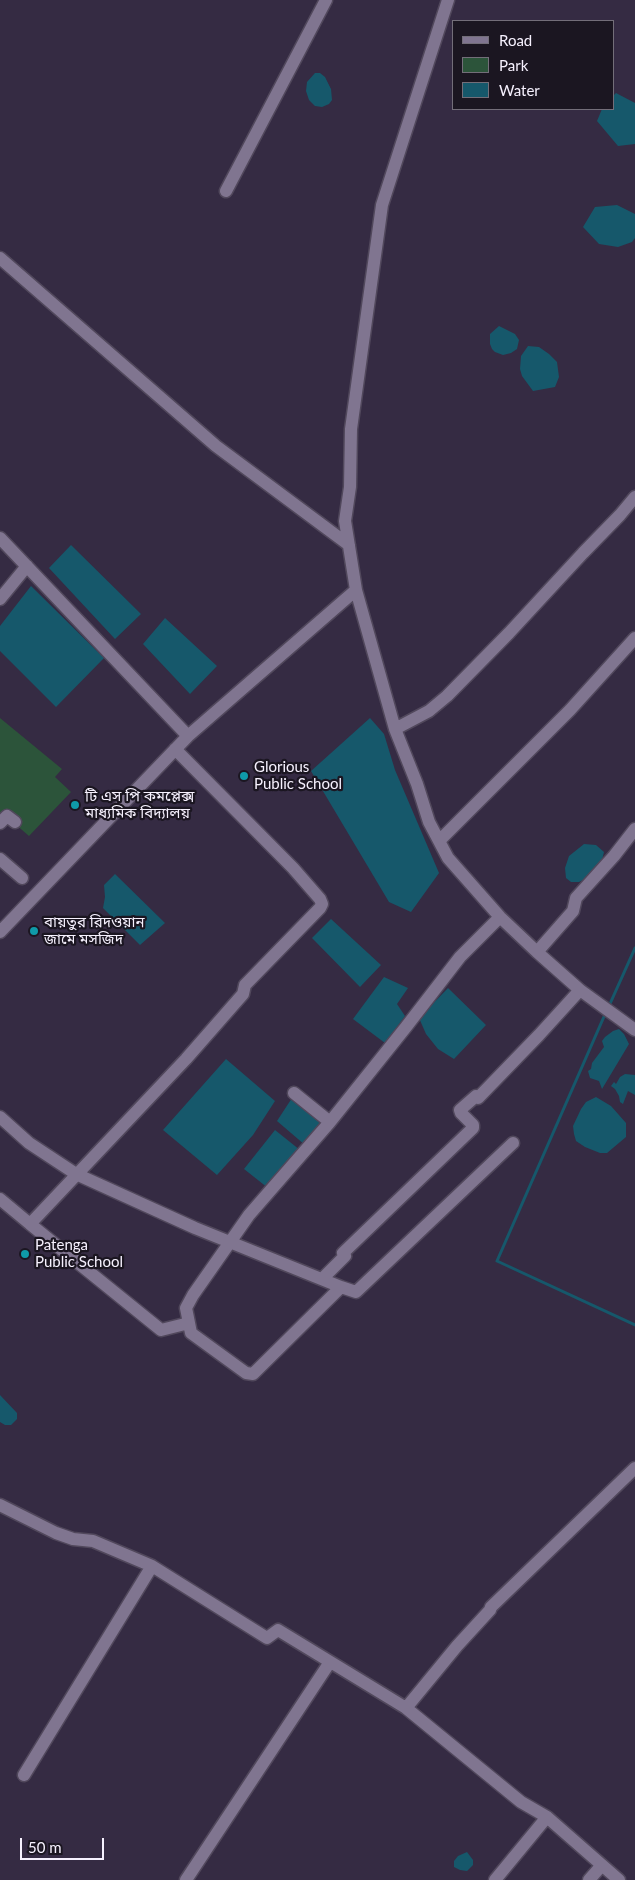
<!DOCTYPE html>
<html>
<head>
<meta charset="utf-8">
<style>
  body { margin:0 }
  #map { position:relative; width:635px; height:1880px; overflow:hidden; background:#352b43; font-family:Lato,sans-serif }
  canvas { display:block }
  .legend { position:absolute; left:452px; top:20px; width:162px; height:90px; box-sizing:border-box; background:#1b1621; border:1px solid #736e79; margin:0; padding:6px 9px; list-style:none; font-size:15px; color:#f6f1fe }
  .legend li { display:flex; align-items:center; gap:10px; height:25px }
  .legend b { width:25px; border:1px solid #736e79 }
  .scale { position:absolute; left:20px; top:1838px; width:84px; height:22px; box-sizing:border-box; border:2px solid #f6f1fe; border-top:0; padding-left:6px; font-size:15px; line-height:18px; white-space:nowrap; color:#f6f1fe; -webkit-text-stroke:4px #1b1621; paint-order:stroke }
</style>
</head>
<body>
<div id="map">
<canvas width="635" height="1880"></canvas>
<ul class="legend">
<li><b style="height:6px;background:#807590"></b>Road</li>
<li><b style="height:14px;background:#2c543a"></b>Park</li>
<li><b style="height:14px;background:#16586b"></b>Water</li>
</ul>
<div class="scale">50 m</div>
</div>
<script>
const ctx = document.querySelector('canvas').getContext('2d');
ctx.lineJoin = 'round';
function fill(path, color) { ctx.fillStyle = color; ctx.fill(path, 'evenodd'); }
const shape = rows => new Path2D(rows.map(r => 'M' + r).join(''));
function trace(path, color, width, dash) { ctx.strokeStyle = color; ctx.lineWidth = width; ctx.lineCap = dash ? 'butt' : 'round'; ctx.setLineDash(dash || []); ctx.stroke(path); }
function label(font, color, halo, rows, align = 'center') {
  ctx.font = font + ' Lato,"Noto Sans Bengali",sans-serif'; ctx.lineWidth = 4.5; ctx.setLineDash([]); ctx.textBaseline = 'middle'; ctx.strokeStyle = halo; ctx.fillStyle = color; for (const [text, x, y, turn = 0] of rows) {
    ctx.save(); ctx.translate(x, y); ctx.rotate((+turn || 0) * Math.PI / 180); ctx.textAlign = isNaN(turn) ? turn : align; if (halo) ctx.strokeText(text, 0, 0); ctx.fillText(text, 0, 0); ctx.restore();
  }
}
fill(shape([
  [0,718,62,769,55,777,71,792,29,836,7,817,0,824]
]), '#2c543a');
fill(shape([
  [315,73,320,73,325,77,331,89,332,100,329,104,322,107,315,106,309,100,306,91,307,82],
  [616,93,635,103,635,144,618,146,597,121,602,109,614,109,614,95],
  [617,205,635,214,635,238,632,242,618,247,599,244,583,227,595,207],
  [499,326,515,334,519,340,517,349,511,353,503,355,495,352,492,349,490,344,490,334],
  [528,346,539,347,549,354,557,362,559,377,555,387,533,391,522,376,520,369,521,356],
  [71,545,141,614,115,639,49,568],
  [31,586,104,658,56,707,0,651,0,626],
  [165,618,217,666,190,694,143,644],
  [370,718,384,734,395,770,439,873,411,912,389,902,311,771],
  [584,844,596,845,604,852,601,864,587,878,579,882,571,882,566,878,565,868,569,856],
  [115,874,165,923,140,945,103,908,105,897,104,885],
  [331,919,381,965,360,987,312,938],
  [384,977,408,988,397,1004,405,1016,385,1043,353,1019],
  [448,988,486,1025,454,1059,438,1049,426,1034,419,1018],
  [619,1029,624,1034,629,1044,602,1089,599,1081,590,1078,588,1071,591,1069,592,1063,604,1047,602,1041,605,1037,613,1031],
  [226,1059,275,1101,253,1135,217,1175,163,1130],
  [625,1074,635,1075,635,1095,628,1091,623,1104,620,1102,619,1096,615,1089,611,1086,614,1082,616,1084,620,1077],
  [596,1097,611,1106,626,1123,626,1137,607,1153,600,1153,585,1147,576,1141,574,1134,573,1126,581,1109,586,1102],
  [292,1098,325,1123,305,1145,277,1121],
  [275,1130,300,1150,268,1188,244,1169],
  [0,1395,17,1413,17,1419,11,1425,5,1425,0,1422],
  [467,1852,473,1860,473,1865,467,1871,460,1870,454,1867,454,1861,458,1856]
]), '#16586b');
trace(shape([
  [609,1006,635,948],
  [606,1012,497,1261,635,1325]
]), '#16586b', 3);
const minor = shape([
  [226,191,326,0],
  [0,258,216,446,349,545],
  [0,538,188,736],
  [356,590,395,729,417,784,429,822,448,858,500,917,537,952,580,990,635,1030],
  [0,599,27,566],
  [395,729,429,711,447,696,509,633,583,553,620,515,635,497],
  [175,749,293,868,320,899,322,904,320,908,245,985,243,994,186,1059,30,1224,161,1330,189,1323],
  [0,823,7,816,15,822],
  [439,841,570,710,635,638],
  [0,859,22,878],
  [500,917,460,957,406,1027,330,1122,249,1215,193,1295,186,1308,191,1333,246,1373,253,1374,341,1287,356,1292,513,1143],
  [0,932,188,736,356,590,345,521,350,487,351,429,382,205,448,0],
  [537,952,573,911,576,898,614,856,635,829],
  [294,1093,330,1122],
  [0,1117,29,1143,76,1174,195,1228,341,1287],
  [0,1199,30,1224],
  [322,1279,345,1256,343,1253,473,1128,473,1125,461,1113,460,1110,476,1096,478,1098,539,1035,580,990],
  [0,1505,56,1533,73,1539,93,1541,152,1566,267,1638,278,1630,406,1708,521,1802,547,1817,619,1880],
  [406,1708,457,1646,490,1610,491,1607,635,1468],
  [24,1775,152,1566],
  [186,1880,330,1662],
  [495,1880,547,1817],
  [589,1880,602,1865]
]);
trace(minor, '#51485c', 15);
trace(minor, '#807590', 12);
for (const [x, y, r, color] of [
  [244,776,5,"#0f9aa8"],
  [75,805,5,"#0f9aa8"],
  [34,931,5,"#0f9aa8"],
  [25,1254,5,"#0f9aa8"]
]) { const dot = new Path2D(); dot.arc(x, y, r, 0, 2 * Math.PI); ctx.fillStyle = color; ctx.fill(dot); trace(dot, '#1b1621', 2); }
label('15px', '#f6f1fe', '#1b1621', [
  ["Glorious",254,767],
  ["Public School",254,784],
  ["টি এস পি কমপ্লেক্স",85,796],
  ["মাধ্যমিক বিদ্যালয়",85,813],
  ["বায়তুর রিদওয়ান",44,922],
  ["জামে মসজিদ",44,939],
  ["Patenga",35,1245],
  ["Public School",35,1262]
], 'left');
</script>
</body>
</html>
